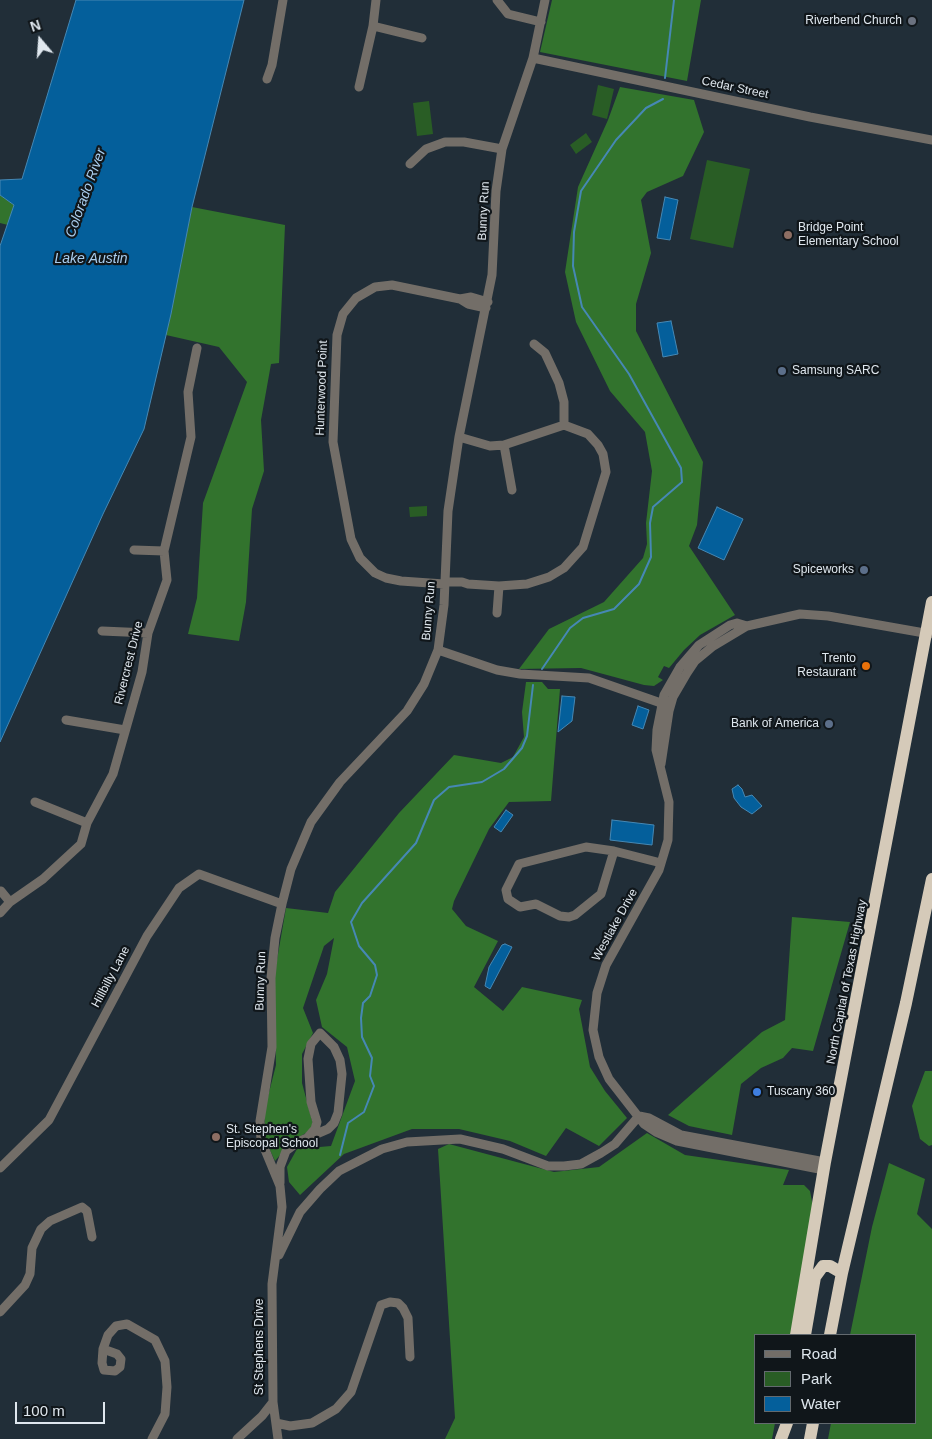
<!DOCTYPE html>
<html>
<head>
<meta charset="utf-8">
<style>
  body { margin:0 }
  #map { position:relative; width:932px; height:1439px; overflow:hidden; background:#212e38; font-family:Arial,sans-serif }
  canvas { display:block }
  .legend { position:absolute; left:754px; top:1334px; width:162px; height:90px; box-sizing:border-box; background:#10161a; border:1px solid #636a6f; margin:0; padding:6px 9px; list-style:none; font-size:15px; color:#dfe7ee }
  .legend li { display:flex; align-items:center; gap:10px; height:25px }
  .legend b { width:25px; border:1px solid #636a6f }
  .north { position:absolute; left:15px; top:15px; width:50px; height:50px; -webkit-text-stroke:4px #10161a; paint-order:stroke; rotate:342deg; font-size:14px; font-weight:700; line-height:20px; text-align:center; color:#dfe7ee }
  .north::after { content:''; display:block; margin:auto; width:18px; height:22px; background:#dfe7ee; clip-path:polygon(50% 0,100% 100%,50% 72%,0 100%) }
  .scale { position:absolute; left:15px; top:1402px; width:90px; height:22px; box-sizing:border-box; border:2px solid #dfe7ee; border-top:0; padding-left:6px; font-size:15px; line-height:18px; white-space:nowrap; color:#dfe7ee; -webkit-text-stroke:4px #10161a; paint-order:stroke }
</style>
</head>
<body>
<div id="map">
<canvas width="932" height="1439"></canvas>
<ul class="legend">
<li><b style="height:6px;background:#736e68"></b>Road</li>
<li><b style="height:14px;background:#295d25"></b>Park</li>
<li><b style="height:14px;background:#045f9b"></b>Water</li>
</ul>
<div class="north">N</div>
<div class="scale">100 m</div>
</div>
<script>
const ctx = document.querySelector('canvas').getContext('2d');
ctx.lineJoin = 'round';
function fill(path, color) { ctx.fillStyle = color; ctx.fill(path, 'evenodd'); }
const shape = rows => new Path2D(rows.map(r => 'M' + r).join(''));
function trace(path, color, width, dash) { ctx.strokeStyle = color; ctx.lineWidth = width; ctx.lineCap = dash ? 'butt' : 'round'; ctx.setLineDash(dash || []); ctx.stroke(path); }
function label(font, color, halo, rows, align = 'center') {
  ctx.font = font + ' Arial,sans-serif'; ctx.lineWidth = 4.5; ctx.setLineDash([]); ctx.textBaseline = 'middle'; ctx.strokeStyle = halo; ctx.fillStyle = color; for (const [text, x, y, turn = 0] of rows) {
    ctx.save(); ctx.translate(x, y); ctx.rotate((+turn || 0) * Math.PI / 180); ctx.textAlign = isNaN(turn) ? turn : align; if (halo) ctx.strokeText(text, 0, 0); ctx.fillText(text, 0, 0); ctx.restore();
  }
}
fill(shape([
  [598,85,614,89,607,119,592,115],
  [429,101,433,134,417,136,413,103],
  [586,133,592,142,576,154,570,145],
  [707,160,750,169,733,248,690,239],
  [427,506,427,516,410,517,409,507]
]), '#295d25');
fill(shape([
  [552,0,701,0,687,81,540,52],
  [620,87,694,100,704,132,683,176,647,192,641,200,651,253,636,304,636,331,703,462,697,525,689,546,735,615,700,635,684,650,669,668,664,666,658,677,663,680,654,686,644,685,581,668,519,669,549,629,604,602,643,558,647,544,646,523,652,471,645,432,610,391,576,322,565,272,578,187,608,120],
  [0,195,14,205,8,225,0,223],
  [192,207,285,225,279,363,271,364,261,420,264,471,252,509,246,602,239,641,188,634,197,598,203,503,247,382,219,347,166,335],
  [526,682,542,682,548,689,560,689,551,801,509,802,489,829,454,901,452,909,466,926,498,941,474,987,503,1011,522,987,582,1000,579,1009,590,1067,605,1091,627,1118,599,1146,566,1128,546,1156,510,1141,459,1129,412,1129,344,1154,300,1195,289,1182,287,1167,297,1149,331,1146,355,1081,347,1047,322,1027,316,1000,327,974,334,938,324,946,303,1008,313,1033,302,1054,302,1083,313,1124,309,1131,291,1142,275,1161,264,1137,265,1108,276,1065,274,977,286,908,328,913,335,892,399,813,454,755,501,763,513,757,524,737,522,712],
  [792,917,850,922,813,1051,792,1048,783,1058,761,1068,741,1084,732,1135,689,1126,668,1115,762,1032,785,1020],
  [925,1071,932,1071,932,1145,929,1146,920,1139,912,1106],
  [647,1133,685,1155,789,1170,783,1185,804,1185,810,1191,814,1212,791,1335,756,1335,756,1423,775,1423,772,1439,445,1439,455,1418,438,1149,449,1144,554,1172,599,1167],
  [889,1163,925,1179,917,1214,932,1229,932,1439,828,1439,831,1423,916,1423,916,1335,850,1335,872,1227]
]), '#32732d');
const water = shape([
  [76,0,244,0,192,207,171,314,144,429,103,514,0,742,0,246,14,205,0,195,0,180,22,179,76,0],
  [665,197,678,200,670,240,657,238,665,197],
  [671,321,678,354,663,357,657,323,671,321],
  [717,507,743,519,724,560,698,548,717,507],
  [562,696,575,697,572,721,558,732,562,696],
  [638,706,649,710,643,729,632,725,638,706],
  [738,785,742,789,745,797,752,795,762,806,752,814,741,807,734,798,732,789,738,785],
  [506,810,513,815,501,832,494,827,506,810],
  [612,820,654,825,652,845,610,840,612,820],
  [505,944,512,947,490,989,485,986,489,967,502,945,505,944]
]);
fill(water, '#045f9b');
trace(water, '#4688b4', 1);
trace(shape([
  [665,78,674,0],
  [542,669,570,628,583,618,614,609,639,584,651,557,650,523,653,507,682,482,681,468,629,374,582,307,573,266,574,232,581,191,616,140,646,108,663,99],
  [340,1155,348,1123,364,1112,374,1086,370,1076,372,1058,362,1037,361,1018,363,1003,370,996,377,975,375,965,359,946,351,922,362,903,416,843,434,800,449,787,482,782,504,769,522,748,527,736,533,685]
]), '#4688b4', 2);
trace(shape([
  [497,0,508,14,541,22],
  [373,26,422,38],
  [533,58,810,117,932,140],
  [267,79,272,65,283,0],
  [359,87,373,26,376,0],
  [410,164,426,149,445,142,464,142,502,149],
  [460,299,471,297,488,302],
  [534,344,545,353,559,383,564,402,564,425],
  [459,437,490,446,504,445,564,425,588,434,598,445,603,454,606,472,583,547,564,568,549,577,527,584,499,586,468,584,462,582,448,582,444,584,401,581,386,578,375,573,360,558,351,539,333,442,337,335,343,314,356,298,375,287,392,285,460,299,468,304,486,308],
  [504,445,512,490],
  [134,550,164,551],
  [497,613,499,586],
  [747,626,737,623,730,625,699,645,680,667,664,695,657,730,656,750,669,802,668,840,659,870,606,965,597,993,593,1030,599,1057,609,1079,644,1124,656,1132,677,1141,824,1170],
  [102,631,148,633],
  [438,650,497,670,520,674,589,678,658,702,667,701],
  [66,720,125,730],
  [661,764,669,711,673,697,687,673,695,661,712,647,747,626,800,614,828,616,930,634],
  [35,802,87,823],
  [614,851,601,894,575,915,569,917,560,916,536,904,520,907,508,899,506,890,519,864,586,847,614,851,661,863],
  [1,891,10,902],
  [0,913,10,902,43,879,81,844,87,823,113,774,142,672,148,633,167,580,164,551,191,437,188,392,197,348],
  [639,1116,649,1118,681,1135,825,1162],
  [0,1168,49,1120,147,936,179,888,199,874,282,904],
  [280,1183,280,1167,286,1151,298,1142,328,1129,334,1123,338,1113,342,1074,340,1060,334,1047,320,1033,311,1044,308,1059,311,1102,317,1122,315,1129,308,1137],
  [279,1255,300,1212,320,1189,339,1171,382,1149,407,1142,460,1139,503,1149,548,1166,564,1166,581,1164,601,1153,615,1144,639,1116],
  [0,1312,25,1285,30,1274,32,1248,41,1229,50,1221,82,1207,87,1211,92,1237],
  [103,1349,117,1354,121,1359,120,1367,115,1371,104,1370,102,1363,103,1349,108,1335,116,1326,127,1324,155,1340,165,1361,167,1387,165,1414,152,1439],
  [273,1402,278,1439],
  [276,1423,290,1426,312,1423,336,1409,351,1392,381,1305,390,1302,398,1303,403,1308,408,1318,410,1357],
  [237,1439,262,1416,273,1402,272,1284,282,1207,280,1186,261,1140,260,1121,272,1047,271,978,275,938,282,904,291,869,311,822,340,782,407,711,424,684,438,650,444,605,448,511,459,437,492,275,496,191,502,149,533,58,545,0]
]), '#736e68', 9);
trace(shape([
  [796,1335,825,1162,932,602],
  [805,1335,815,1277,823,1266,830,1266,842,1273],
  [830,1335,842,1273,906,1003,932,879],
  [781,1439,787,1423],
  [810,1439,813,1423]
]), '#d5cab9', 12);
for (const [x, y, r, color] of [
  [912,21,5,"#6b7280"],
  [788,235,5,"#8d6e63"],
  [782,371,5,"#5c6f8a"],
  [864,570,5,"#5c6f8a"],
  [866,666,5,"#e8710a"],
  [829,724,5,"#5c6f8a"],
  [757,1092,5,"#3f7fe0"],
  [216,1137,5,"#8d6e63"]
]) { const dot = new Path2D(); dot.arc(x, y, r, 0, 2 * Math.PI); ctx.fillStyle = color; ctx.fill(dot); trace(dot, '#10161a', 2); }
label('12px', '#dfe7ee', '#10161a', [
  ["Riverbend Church",902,21],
  ["Bridge Point",798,228,"left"],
  ["Elementary School",798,242,"left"],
  ["Samsung SARC",792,371,"left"],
  ["Spiceworks",854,570],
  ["Trento",856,659],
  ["Restaurant",856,673],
  ["Bank of America",819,724],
  ["Tuscany 360",767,1092,"left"],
  ["St. Stephen's",226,1130,"left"],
  ["Episcopal School",226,1144,"left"]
], 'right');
label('12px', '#dfe7ee', '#10161a', [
  ["Cedar Street",735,88,12],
  ["Bunny Run",484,211,-87],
  ["Hunterwood Point",322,388,-88],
  ["Bunny Run",429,611,-85],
  ["Rivercrest Drive",129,663,-76],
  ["Westlake Drive",615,925,-61],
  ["Hillbilly Lane",111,977,-62],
  ["Bunny Run",261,981,-88],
  ["North Capital of Texas Highway",847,982,-79],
  ["St Stephens Drive",260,1347,-90]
]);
label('italic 14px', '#a9cdee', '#10161a', [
  ["Colorado River",86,193,-70],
  ["Lake Austin",91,259]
]);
</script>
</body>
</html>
